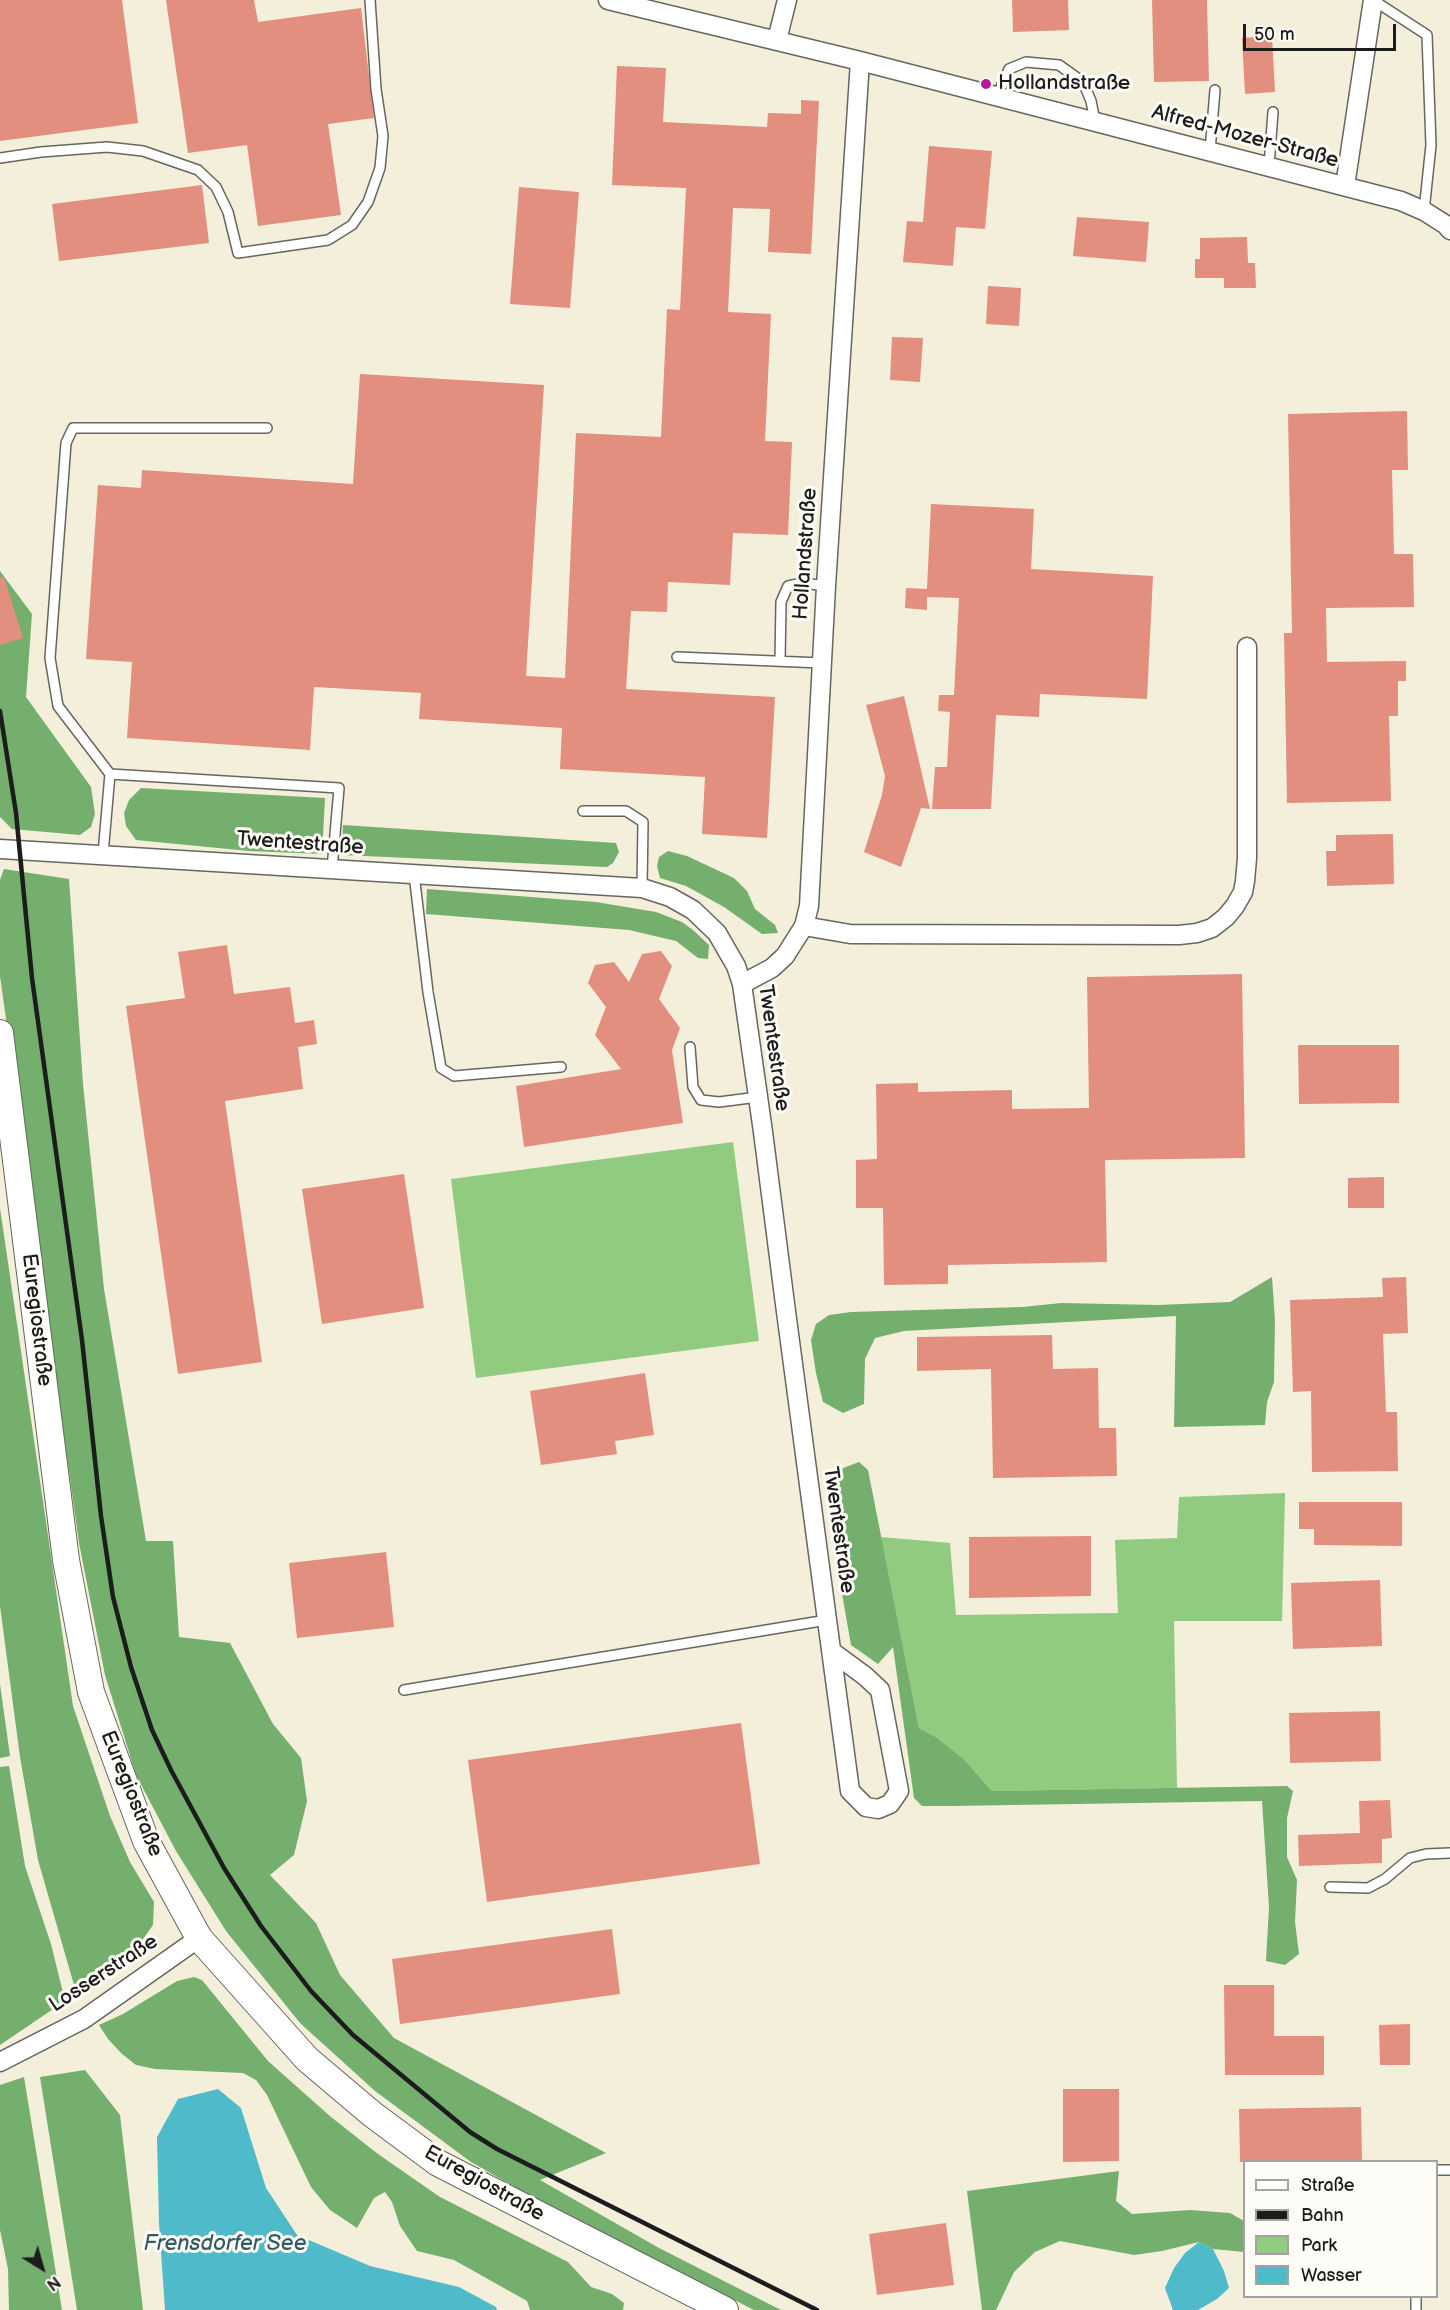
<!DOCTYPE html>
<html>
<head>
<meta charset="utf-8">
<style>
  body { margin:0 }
  #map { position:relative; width:1450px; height:2310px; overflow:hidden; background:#f3efdb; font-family:"Balsamiq Sans",sans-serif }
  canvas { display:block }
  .legend { position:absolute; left:1243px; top:2160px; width:195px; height:138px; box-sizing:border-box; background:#fdfcf7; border:2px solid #a3a29f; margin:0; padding:8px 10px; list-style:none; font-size:18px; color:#1c1c1c }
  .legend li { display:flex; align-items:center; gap:12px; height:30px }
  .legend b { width:30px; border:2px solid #a3a29f }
  .north { position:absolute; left:12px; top:2238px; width:60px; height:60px; -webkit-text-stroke:4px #fdfcf7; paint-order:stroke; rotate:143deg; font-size:16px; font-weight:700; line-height:24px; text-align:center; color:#1c1c1c }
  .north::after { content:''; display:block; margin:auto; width:21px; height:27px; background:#1c1c1c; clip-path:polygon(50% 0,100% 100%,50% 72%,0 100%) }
  .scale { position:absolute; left:1243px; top:24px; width:153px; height:27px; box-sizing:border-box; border:3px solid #1c1c1c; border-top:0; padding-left:8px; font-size:18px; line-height:21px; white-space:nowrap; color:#1c1c1c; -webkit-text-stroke:4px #fdfcf7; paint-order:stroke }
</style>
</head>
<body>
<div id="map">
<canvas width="1450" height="2310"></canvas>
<ul class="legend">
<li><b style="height:8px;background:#fff"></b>Straße</li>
<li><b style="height:8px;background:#1c1c1c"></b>Bahn</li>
<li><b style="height:16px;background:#90cb80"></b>Park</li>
<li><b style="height:16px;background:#4fbbca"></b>Wasser</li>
</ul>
<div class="north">N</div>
<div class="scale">50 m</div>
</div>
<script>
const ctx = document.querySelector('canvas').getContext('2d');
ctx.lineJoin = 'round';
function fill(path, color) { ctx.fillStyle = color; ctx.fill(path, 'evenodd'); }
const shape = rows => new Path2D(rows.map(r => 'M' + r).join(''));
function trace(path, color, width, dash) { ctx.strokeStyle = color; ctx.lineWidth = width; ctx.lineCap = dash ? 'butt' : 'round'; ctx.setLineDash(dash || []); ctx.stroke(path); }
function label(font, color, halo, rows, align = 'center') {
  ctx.font = font + ' "Balsamiq Sans",sans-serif'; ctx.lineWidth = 6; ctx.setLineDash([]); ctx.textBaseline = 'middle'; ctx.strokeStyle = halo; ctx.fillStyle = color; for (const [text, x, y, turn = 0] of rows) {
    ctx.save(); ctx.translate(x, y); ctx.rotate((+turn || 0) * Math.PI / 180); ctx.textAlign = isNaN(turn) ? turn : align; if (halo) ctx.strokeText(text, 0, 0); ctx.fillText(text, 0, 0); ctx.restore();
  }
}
fill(shape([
  [733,1142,759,1341,476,1378,451,1179],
  [1285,1493,1282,1621,1174,1621,1177,1788,992,1791,964,1759,936,1737,919,1728,881,1537,950,1543,956,1615,1118,1613,1115,1540,1177,1538,1179,1497]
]), '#90cb80');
fill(shape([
  [0,571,32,614,26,697,91,787,95,814,91,827,80,835,12,829,0,817],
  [141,788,325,798,322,854,249,851,136,840,126,826,124,813,129,800],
  [343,825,616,843,619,852,613,863,607,867,342,855],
  [668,851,687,856,734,878,747,891,755,909,775,925,778,933,762,934,724,907,686,886,660,878,657,866,659,857],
  [4,869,69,879,83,1084,104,1289,146,1541,173,1541,179,1637,230,1643,273,1724,301,1758,307,1801,294,1855,270,1875,316,1923,340,1975,394,2038,606,2153,540,2180,659,2248,781,2310,754,2310,527,2194,471,2162,375,2091,300,2023,226,1931,176,1851,136,1775,105,1675,79,1543,0,976,0,880],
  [427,889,596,902,656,912,682,922,693,930,709,945,708,959,698,958,676,941,629,930,426,914],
  [0,1208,73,1706,110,1816,130,1862,154,1902,153,1925,139,1945,76,1992,38,1860,20,1757,0,1606],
  [1272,1277,1275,1320,1274,1382,1267,1402,1265,1425,1174,1427,1176,1316,904,1331,875,1338,865,1359,864,1404,843,1413,823,1402,816,1373,811,1340,816,1324,829,1315,851,1312,1023,1307,1061,1303,1158,1305,1230,1302],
  [859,1462,868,1470,919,1728,936,1737,964,1759,992,1791,1287,1786,1293,1791,1287,1818,1287,1857,1297,1880,1295,1922,1299,1954,1285,1965,1266,1961,1269,1907,1262,1801,951,1806,922,1806,914,1798,893,1647,878,1664,851,1645,841,1588,825,1475],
  [0,1684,10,1756,0,1758],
  [9,1766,25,1866,51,1944,65,2001,0,2045,0,1767],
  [194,1977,202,1980,268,2061,331,2117,378,2154,440,2197,568,2262,591,2287,612,2294,624,2303,623,2310,530,2310,527,2301,454,2260,417,2251,400,2226,392,2202,385,2192,374,2198,357,2228,330,2210,311,2187,267,2095,256,2080,243,2073,155,2069,136,2065,122,2054,108,2039,99,2025,123,2014,177,1981],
  [85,2070,120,2115,143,2310,77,2310,40,2077],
  [24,2077,62,2310,9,2310,8,2269,0,2230,0,2085],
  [1119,2171,1116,2201,1132,2214,1190,2210,1230,2213,1244,2221,1244,2252,1213,2249,1199,2242,1162,2251,1134,2255,1060,2241,1035,2252,1014,2272,996,2310,982,2310,967,2191]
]), '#74af6e');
fill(shape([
  [218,2089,241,2108,266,2188,297,2235,370,2266,459,2287,496,2307,497,2310,165,2310,159,2223,157,2137,178,2099],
  [1199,2242,1213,2249,1224,2271,1229,2288,1217,2299,1198,2310,1173,2310,1165,2288,1174,2268,1185,2253]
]), '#4fbbca');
fill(shape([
  [0,0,122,0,138,123,0,141],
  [166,0,254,0,258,22,361,8,374,118,328,124,341,215,258,226,247,145,188,153],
  [1012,0,1068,0,1069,30,1013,32],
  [1152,0,1207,0,1209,81,1154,82],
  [1272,36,1275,92,1245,94,1242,38],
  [617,66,666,68,663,122,767,127,768,113,801,114,801,100,819,101,811,254,768,252,770,209,733,208,728,312,771,314,765,441,792,442,788,535,733,533,730,585,668,582,667,612,631,611,626,689,775,697,767,838,702,834,705,777,560,769,562,728,419,719,421,693,314,687,310,750,127,738,132,662,86,659,98,485,141,488,142,470,353,484,360,374,544,385,526,676,565,678,576,433,661,437,667,309,680,310,686,188,612,185],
  [929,146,992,151,985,229,956,227,953,266,903,262,907,221,923,222],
  [202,185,209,243,59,261,52,204],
  [519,187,579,192,570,308,510,304],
  [1077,217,1149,222,1146,262,1073,256],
  [1247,237,1248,263,1255,263,1256,288,1224,288,1224,278,1195,278,1195,259,1200,259,1200,238],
  [988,286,1021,288,1019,326,986,324],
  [892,337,923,338,920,382,890,380],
  [1407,411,1408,470,1392,470,1394,554,1413,554,1414,607,1326,608,1327,662,1406,661,1406,681,1398,681,1398,716,1389,716,1391,801,1287,803,1284,633,1292,633,1288,414],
  [931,504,1034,509,1031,569,1153,576,1147,699,1040,694,1039,717,996,715,991,809,932,809,935,767,947,767,950,712,938,711,939,695,954,695,959,598,927,597,927,610,905,608,906,588,927,589],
  [4,577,23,638,0,645,0,578],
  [904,696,930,809,921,808,901,867,864,852,882,795,885,776,866,705],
  [1393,834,1394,884,1327,886,1326,851,1336,851,1336,835],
  [227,945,234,994,290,987,295,1023,314,1020,317,1044,298,1047,303,1089,225,1101,262,1362,178,1374,126,1006,185,998,178,952],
  [661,951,672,966,659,999,680,1028,672,1050,683,1123,524,1147,516,1086,621,1069,595,1035,606,1007,588,983,595,965,614,962,629,982,642,954],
  [1242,974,1245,1158,1105,1160,1107,1262,948,1265,948,1284,884,1285,883,1208,856,1208,856,1160,877,1159,876,1084,918,1083,918,1092,1012,1090,1012,1109,1089,1108,1087,977],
  [1298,1045,1399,1045,1399,1103,1299,1104],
  [404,1174,424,1308,322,1324,302,1189],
  [1384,1177,1384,1208,1348,1208,1348,1178],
  [1406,1277,1408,1333,1383,1334,1386,1412,1397,1412,1398,1471,1312,1472,1311,1391,1293,1392,1290,1300,1383,1297,1382,1278],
  [1052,1335,1053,1369,1098,1368,1099,1428,1116,1428,1117,1476,993,1478,991,1369,917,1371,917,1337],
  [645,1373,654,1435,615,1441,617,1454,541,1465,530,1391],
  [1299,1502,1402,1502,1402,1546,1314,1545,1314,1529,1299,1529],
  [1091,1536,1091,1596,969,1598,969,1537],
  [386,1552,394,1627,297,1638,289,1563],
  [1380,1580,1382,1646,1293,1649,1291,1583],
  [1380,1711,1381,1761,1290,1763,1289,1713],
  [741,1723,760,1864,487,1902,468,1760],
  [1390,1800,1392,1838,1382,1839,1382,1863,1299,1866,1298,1835,1360,1833,1359,1801],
  [612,1929,620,1994,400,2024,392,1959],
  [1224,1985,1274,1985,1274,2036,1324,2036,1324,2075,1225,2075],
  [1410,2024,1410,2065,1380,2065,1379,2025],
  [1063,2089,1119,2089,1119,2161,1063,2162],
  [1361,2107,1362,2162,1240,2162,1239,2109],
  [946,2223,954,2285,877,2295,869,2234]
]), '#e28f7f');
const service = shape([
  [1373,0,1427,35,1431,145,1424,211],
  [997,96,1009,69,1026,62,1059,65,1083,82,1091,101,1095,121],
  [1210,151,1215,90],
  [0,158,41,152,107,147,143,151,198,170,216,187,228,212,238,253,328,240,352,225,368,202,380,168,383,136,376,89,370,0],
  [1269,166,1273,112],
  [677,657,822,663],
  [780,661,781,602,788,586,803,583,826,586],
  [110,774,58,706,50,658,66,443,73,428,267,428],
  [583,811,626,811,643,822,642,888],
  [103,854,110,774,339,788,332,869],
  [414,874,428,992,441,1068,454,1076,561,1067],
  [690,1047,693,1087,701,1100,719,1102,758,1097],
  [404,1690,827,1620],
  [1330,1887,1368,1888,1385,1879,1410,1858,1426,1854,1450,1853],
  [1436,2170,1450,2170],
  [1416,2296,1416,2310]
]);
const minor = shape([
  [608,0,860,61,1401,201,1424,211,1446,225,1450,230],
  [777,40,787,0],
  [1345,186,1373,0],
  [0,849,642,888,670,897,693,910,717,933,736,966,742,984,763,1132,785,1304,827,1620,850,1791,866,1807,878,1809,890,1804,899,1791,880,1690,865,1676,831,1651],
  [804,926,850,934,1179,935,1197,933,1212,928,1226,917,1235,906,1243,892,1245,881,1247,858,1247,647],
  [742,984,772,968,785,956,804,926,809,906,826,586,860,61],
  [0,2062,84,2019,199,1938]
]);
const secondary = shape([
  [0,1033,66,1560,91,1692,146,1841,199,1938,307,2059,372,2114,438,2163,725,2310]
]);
trace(service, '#67665f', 12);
trace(minor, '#67665f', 21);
trace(secondary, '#67665f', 28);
trace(service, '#fff', 9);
trace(minor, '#fff', 18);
trace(secondary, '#fff', 26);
trace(shape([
  [0,711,16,813,32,978,82,1340,101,1516,113,1597,131,1667,152,1730,171,1770,224,1868,261,1926,311,1991,353,2035,470,2132,497,2149,817,2310]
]), '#1c1c1c', 4.5);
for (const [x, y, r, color] of [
  [986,84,6,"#b5179e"]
]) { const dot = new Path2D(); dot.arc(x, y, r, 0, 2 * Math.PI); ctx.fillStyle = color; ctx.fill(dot); trace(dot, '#fdfcf7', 2); }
label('21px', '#1c1c1c', '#fdfcf7', [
  ["Hollandstraße",998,84]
], 'left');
label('21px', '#1c1c1c', '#fdfcf7', [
  ["Alfred-Mozer-Straße",1245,137,15],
  ["Hollandstraße",806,554,-86],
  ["Twentestraße",300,844,4],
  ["Twentestraße",773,1048,82],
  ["Euregiostraße",36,1320,83],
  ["Twentestraße",838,1530,82],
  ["Euregiostraße",131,1794,68],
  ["Losserstraße",104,1974,-33],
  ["Euregiostraße",484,2184,29]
]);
label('italic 22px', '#305c62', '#fdfcf7', [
  ["Frensdorfer See",225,2244]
]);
</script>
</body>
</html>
